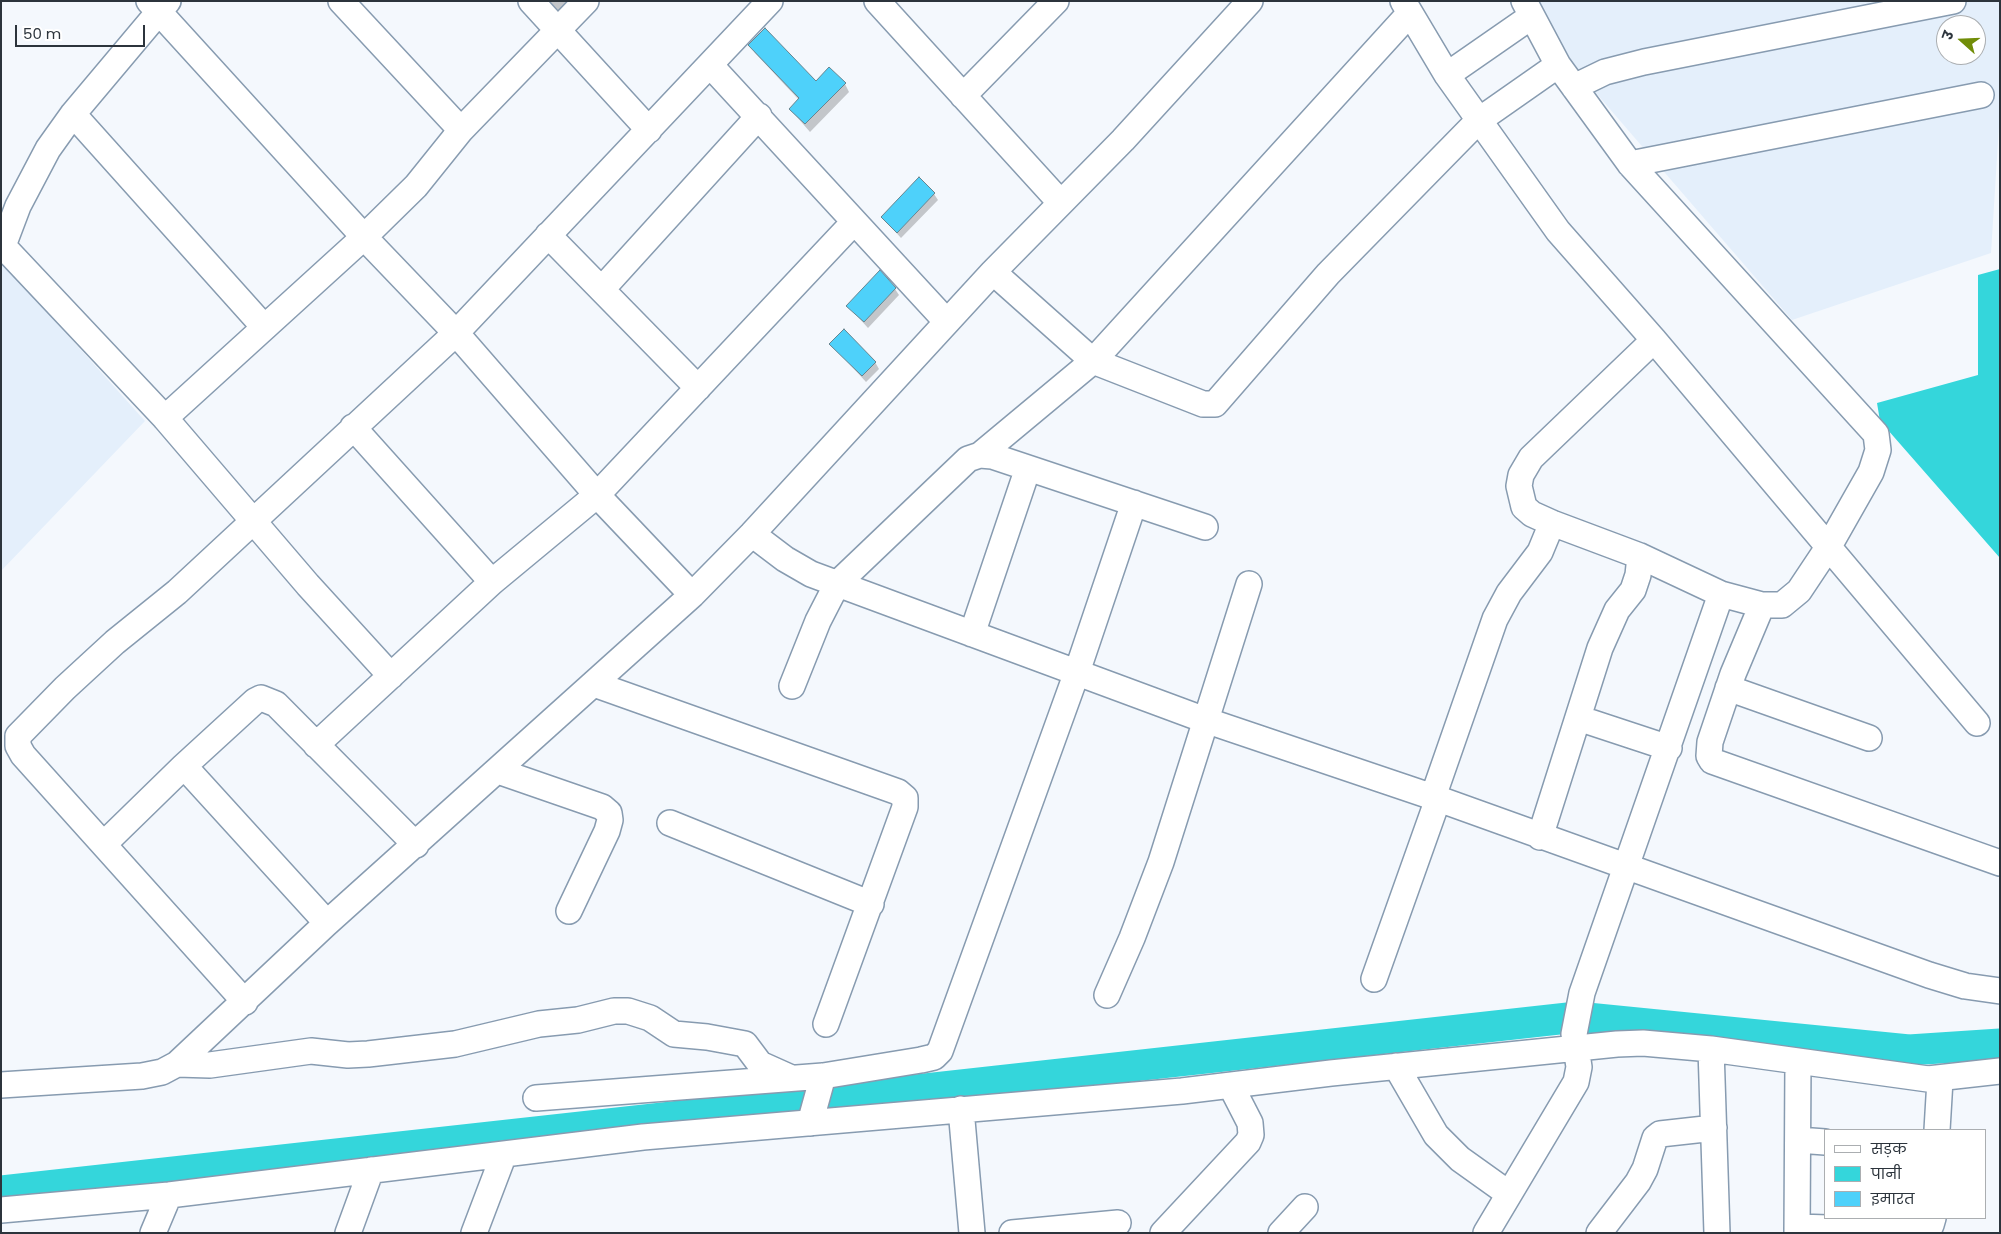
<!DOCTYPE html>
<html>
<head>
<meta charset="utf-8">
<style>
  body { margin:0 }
  #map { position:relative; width:2001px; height:1234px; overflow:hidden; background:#f4f8fd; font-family:Poppins,"Noto Sans Devanagari",sans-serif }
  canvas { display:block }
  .frame { position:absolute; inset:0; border:2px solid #2c343c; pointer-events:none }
  .legend { position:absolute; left:1824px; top:1129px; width:162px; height:90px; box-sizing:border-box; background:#fff; border:1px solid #abaeb1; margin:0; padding:6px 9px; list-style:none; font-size:15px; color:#2c343c }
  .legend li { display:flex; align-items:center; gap:10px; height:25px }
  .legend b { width:25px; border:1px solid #abaeb1 }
  .north { position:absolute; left:1936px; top:15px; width:50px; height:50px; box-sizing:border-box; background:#fff; border:1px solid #abaeb1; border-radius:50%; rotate:290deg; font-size:14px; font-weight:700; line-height:20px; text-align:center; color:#2c343c }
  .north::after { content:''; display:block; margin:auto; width:18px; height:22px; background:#718d08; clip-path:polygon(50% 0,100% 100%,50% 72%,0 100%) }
  .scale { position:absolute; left:15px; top:25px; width:130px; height:22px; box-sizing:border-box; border:2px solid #2c343c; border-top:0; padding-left:6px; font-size:15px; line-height:18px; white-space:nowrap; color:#2c343c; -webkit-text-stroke:4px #fff; paint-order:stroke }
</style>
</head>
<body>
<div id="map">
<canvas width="2001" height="1234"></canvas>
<div class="frame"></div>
<ul class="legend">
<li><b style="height:6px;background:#fff"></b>सड़क</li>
<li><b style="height:14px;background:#34d6db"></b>पानी</li>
<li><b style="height:14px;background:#4ed1fa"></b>इमारत</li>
</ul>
<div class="north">उ</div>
<div class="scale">50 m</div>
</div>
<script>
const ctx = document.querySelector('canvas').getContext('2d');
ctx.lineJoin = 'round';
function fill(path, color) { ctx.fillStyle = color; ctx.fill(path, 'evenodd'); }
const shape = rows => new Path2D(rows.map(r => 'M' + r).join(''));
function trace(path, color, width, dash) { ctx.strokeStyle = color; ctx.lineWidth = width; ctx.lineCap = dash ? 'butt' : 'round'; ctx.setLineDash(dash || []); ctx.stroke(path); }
fill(shape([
  [1538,1,2000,1,2000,110,1991,253,1792,320,1577,71],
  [1946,25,1976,25,1976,55,1946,55],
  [1,261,145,421,1,571]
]), '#e4effb');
fill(shape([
  [2000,269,2000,558,1880,421,1877,403,1978,375,1978,275]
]), '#34d6db');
fill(shape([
  [548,1,571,1,559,11],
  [750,45,816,83,845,84,849,92,810,132,790,109,799,100,755,53],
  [934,194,938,200,901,238,882,217],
  [895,289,899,295,868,328,848,306],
  [831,344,875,362,879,369,866,382]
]), '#0003');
trace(shape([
  [1,1191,1577,1017,1909,1050,2000,1044]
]), '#34d6db', 31);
const building = shape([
  [765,28,816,81,829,67,846,83,805,124,789,109,799,98,748,45,765,28],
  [919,177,935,193,897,233,881,217,919,177],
  [880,270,896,288,864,322,846,306,880,270],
  [844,329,876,362,862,376,829,344,844,329]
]);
fill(building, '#4ed1fa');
trace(building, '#66848f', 1);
const minor = shape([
  [149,1,364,237,456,333,597,495,692,595,752,534,993,272,1123,140,1250,1],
  [341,1,461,130],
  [531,1,649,130],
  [877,1,1060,202],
  [1403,1,1447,75,1558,231,1654,340,1977,723],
  [1524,1,1558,65,1630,164,1876,434,1878,450,1871,472,1829,546,1799,591,1782,605,1762,605,1721,594,1640,556,1552,523,1532,514,1524,507,1519,486,1521,475,1531,458,1654,340],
  [711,66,947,322],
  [1447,75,1532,16],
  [1574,87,1605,72,1644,62,1953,1],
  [963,96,1056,1],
  [73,114,264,327],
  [1630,164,1981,95],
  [548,235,698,388],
  [3,246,165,418,308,585,391,676],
  [1,251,18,206,48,149,73,114,168,1],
  [993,272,1093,361,1203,404,1215,404,1328,274,1478,121,1558,65],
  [602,289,759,116],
  [165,418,364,237,416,186,461,130,586,1],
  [353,427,492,582],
  [980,455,1093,361,1410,13],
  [752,534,785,559,811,574,1205,720,1433,797,1929,975,1965,986,2000,991],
  [1762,605,1733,674,1710,742,1709,756,1712,761,2000,863],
  [972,634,1028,468],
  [594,684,898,792,905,798,905,807,826,1024],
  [792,686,818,621,837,584,968,459,980,455,992,456,1205,527],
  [1728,688,1869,738],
  [1578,718,1669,748],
  [316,745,492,582,597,495,854,222],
  [184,766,327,923],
  [498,771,602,807,609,813,610,820,607,831,569,911],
  [1433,797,1495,619,1509,593,1540,552,1552,523],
  [670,823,871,904],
  [1540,837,1600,648,1617,610,1633,590,1638,575,1640,556],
  [104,844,184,766,255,701,261,698,276,704,416,845],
  [1374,979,1438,799],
  [1107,995,1132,938,1161,862,1249,584],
  [245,1002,23,755,18,746,18,736,65,688,115,642,177,592,456,333,770,1],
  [1711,1049,1717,1233],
  [177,1064,210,1065,311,1051,348,1055,368,1054,455,1044,539,1024,578,1020,614,1011,628,1011,650,1018,674,1034,707,1037,745,1044,760,1064,789,1077],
  [1396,1066,1436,1135,1460,1159,1509,1194],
  [1,1085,142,1076,162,1072,177,1064,327,923,692,595],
  [536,1098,823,1076,921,1060,934,1057,940,1051,1077,672,1134,503],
  [961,1109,972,1233],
  [810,1123,823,1076],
  [1937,1130,1940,1080],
  [1798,1140,1825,1142],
  [1,1210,169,1195,643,1137,1182,1091,1331,1073,1617,1044,1643,1043,1711,1049,1928,1079,2000,1071],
  [1798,1227,1918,1231,1931,1225,1933,1218],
  [153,1233,169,1195],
  [348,1233,371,1170],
  [474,1233,504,1154],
  [1012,1233,1118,1223],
  [1163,1233,1248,1142,1251,1135,1250,1123,1231,1086],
  [1281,1233,1305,1207],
  [1486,1233,1576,1082,1579,1067,1574,1034,1582,993,1721,594],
  [1599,1233,1638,1182,1645,1169,1655,1138,1660,1134,1714,1128],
  [1797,1233,1798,1061]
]);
trace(minor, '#879bb0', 28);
trace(minor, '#fff', 25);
</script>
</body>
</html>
